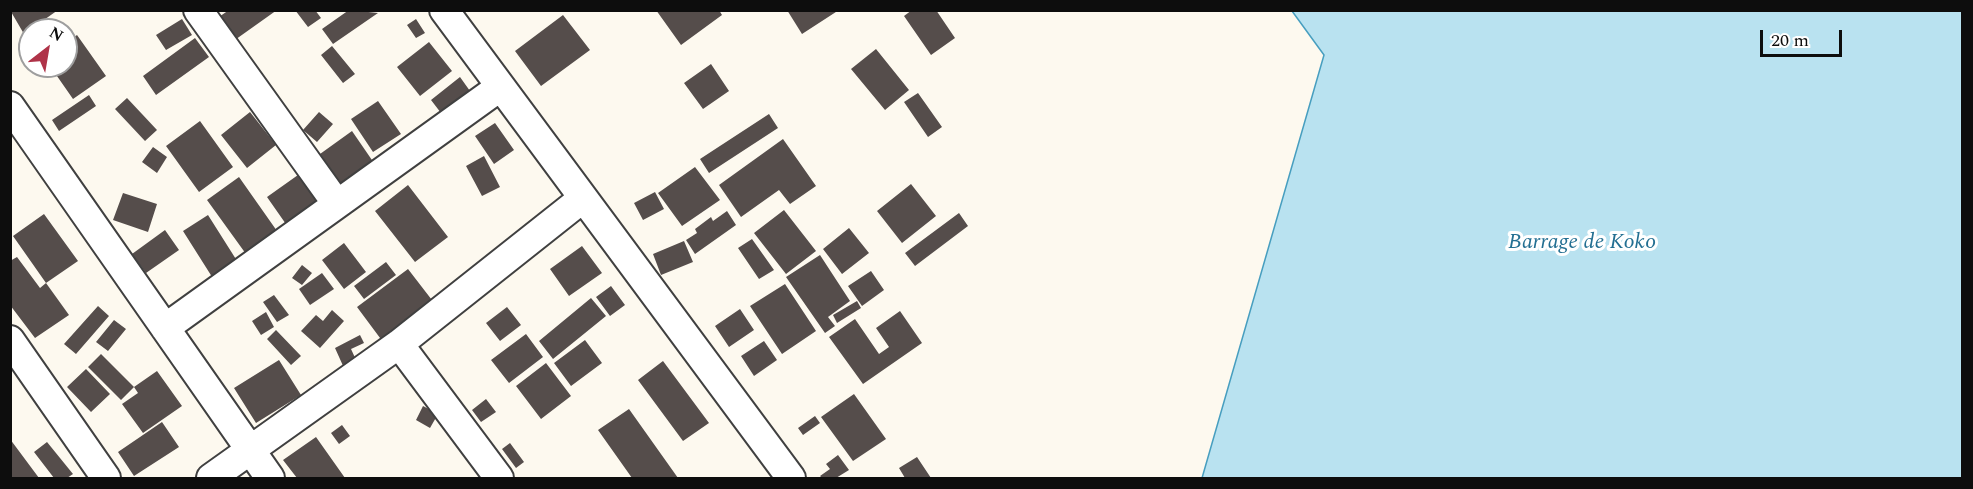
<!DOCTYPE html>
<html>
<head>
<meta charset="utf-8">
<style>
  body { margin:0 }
  #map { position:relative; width:1973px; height:489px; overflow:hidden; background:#fdf9ef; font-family:Spectral,serif }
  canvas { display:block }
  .frame { position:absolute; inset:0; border:12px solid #0d0d0d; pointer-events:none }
  .north { position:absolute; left:18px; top:18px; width:60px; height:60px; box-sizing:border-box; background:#fff; border:2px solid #9e9e9e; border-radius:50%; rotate:31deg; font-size:16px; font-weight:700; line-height:24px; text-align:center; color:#0d0d0d }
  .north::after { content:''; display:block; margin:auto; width:21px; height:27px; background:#af3348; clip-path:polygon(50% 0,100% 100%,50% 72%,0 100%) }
  .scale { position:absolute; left:1760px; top:30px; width:82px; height:27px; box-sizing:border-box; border:3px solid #0d0d0d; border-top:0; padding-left:8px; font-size:18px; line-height:21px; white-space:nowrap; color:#0d0d0d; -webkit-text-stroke:4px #fff; paint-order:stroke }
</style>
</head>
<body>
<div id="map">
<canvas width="1973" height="489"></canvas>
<div class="frame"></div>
<div class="north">N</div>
<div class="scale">20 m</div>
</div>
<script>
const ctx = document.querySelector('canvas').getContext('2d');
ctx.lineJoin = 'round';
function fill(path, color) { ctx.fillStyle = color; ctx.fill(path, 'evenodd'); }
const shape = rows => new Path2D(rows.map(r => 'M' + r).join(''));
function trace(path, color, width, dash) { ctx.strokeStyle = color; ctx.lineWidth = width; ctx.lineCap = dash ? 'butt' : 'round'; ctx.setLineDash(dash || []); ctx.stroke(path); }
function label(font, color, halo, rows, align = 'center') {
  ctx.font = font + ' Spectral,serif'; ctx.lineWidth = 6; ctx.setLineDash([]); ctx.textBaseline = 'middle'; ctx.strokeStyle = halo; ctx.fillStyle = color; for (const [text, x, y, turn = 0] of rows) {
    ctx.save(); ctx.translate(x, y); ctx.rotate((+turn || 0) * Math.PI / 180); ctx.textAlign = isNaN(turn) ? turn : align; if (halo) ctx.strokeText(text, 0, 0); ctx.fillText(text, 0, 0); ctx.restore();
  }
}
const water = shape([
  [1292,11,1962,11,1962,478,1202,478,1324,55,1292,11]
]);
fill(water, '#b9e2f0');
trace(water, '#479ebf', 1.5);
fill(shape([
  [10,10,58,10,24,34],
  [229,10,277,10,232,42,216,19],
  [295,10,315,10,321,18,308,27],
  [349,10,378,13,333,44,322,29],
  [656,10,719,10,722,15,681,45],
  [787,10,839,10,802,34],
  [912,10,936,10,955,38,931,55,904,16],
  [563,15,590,50,541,86,515,51],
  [182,19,192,35,166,50,156,35],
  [416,19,425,33,416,38,407,25],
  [77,35,106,76,73,99,50,66,66,66,66,43],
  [195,38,209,57,156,95,143,76],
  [429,42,452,71,420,96,397,67],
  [332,46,355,74,343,83,321,55],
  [876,49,909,90,885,110,851,69],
  [711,64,729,91,703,109,684,83],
  [460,77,470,91,441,113,431,100],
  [918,93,942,127,928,137,904,102],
  [89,95,96,106,59,131,52,120],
  [127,98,157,130,145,141,115,109],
  [378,101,401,134,373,152,351,119],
  [250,112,276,145,247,168,221,135],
  [319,112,333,124,317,142,303,130],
  [769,114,778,128,709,173,700,159],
  [200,121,233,167,199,192,166,146],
  [495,123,514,150,494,164,475,136],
  [352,131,374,163,342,185,320,154],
  [783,139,816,186,790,204,779,190,741,217,719,185],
  [153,147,167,157,157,173,142,162],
  [484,156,500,187,482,196,466,166],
  [695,167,720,200,682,226,658,193],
  [298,175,319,204,288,227,267,197],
  [239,177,277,231,246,254,207,200],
  [911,184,936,216,902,243,877,211],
  [408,185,448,237,415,262,375,211],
  [655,192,664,209,643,220,634,203],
  [123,193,157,204,148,232,113,220],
  [784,210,816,251,786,274,754,233],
  [727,211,736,225,695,254,686,240,697,233,695,229,711,217,713,221],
  [959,213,968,226,915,266,905,253],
  [44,214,78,261,46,283,69,315,35,338,10,305,10,261,17,257,40,288,46,283,13,236],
  [208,215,239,264,214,280,183,231],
  [849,228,869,253,842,274,823,249],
  [165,230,179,250,146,273,132,254],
  [752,239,774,270,759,279,738,248],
  [684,241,693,262,661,275,653,254],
  [344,243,366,272,344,289,322,260],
  [582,246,602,273,569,296,550,269],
  [820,255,850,301,828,317,835,326,825,333,786,277],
  [386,262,396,275,364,299,354,286],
  [302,265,312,273,302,285,292,278],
  [408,269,435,304,383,342,357,307],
  [871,271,884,290,862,306,848,286],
  [322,273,334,289,310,305,299,289],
  [785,284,816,331,782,354,750,306],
  [611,286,625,305,610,316,596,297],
  [274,295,289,315,277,322,263,302],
  [591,298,606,316,553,359,539,341],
  [857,301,861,308,837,323,833,315],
  [98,306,109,316,76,354,64,344],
  [507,307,521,325,500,341,486,323],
  [740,309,754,330,729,347,715,326],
  [332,310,344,321,320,348,301,331,316,315,323,321],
  [900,311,922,343,863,384,829,337,855,319,879,354,889,347,876,328],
  [266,312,274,327,261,335,252,321],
  [114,320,126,329,108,351,96,342],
  [276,330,301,356,291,365,267,339],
  [526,334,543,357,509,383,491,360],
  [360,335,364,343,351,349,357,362,344,368,335,348],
  [585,340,602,363,571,386,554,363],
  [764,341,777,360,754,376,741,356],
  [101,354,134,387,121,400,88,367],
  [279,360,301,395,256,423,234,388],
  [663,361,709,423,683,441,638,380],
  [546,363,571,396,541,419,516,386],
  [86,369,110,394,91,412,67,387],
  [157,371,182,406,143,433,122,404,138,393,134,387],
  [854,394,886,439,853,461,821,417],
  [486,399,496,412,481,422,472,410],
  [423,406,438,414,430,428,416,420],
  [629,409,678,478,632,478,598,430],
  [815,416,820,423,803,435,798,428],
  [162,422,179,447,134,476,118,452],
  [342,425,350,436,339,444,331,433],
  [316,437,345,478,297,478,283,460],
  [10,439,39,478,10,478],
  [47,442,73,474,67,478,54,478,34,452],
  [510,443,524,462,516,468,502,449],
  [838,455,849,470,836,478,822,478,820,476,830,469,826,464],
  [917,457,931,478,905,478,899,468]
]), '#554d4b');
const minor = shape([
  [198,10,337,204],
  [444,10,791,478],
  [10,106,270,478],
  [165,328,500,87],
  [10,340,106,478],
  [399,344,499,478],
  [211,478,399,344,582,199]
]);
trace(minor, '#404040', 32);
trace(minor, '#fff', 28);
label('italic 22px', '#236f92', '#fff', [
  ["Barrage de Koko",1582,244]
]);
</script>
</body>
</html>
